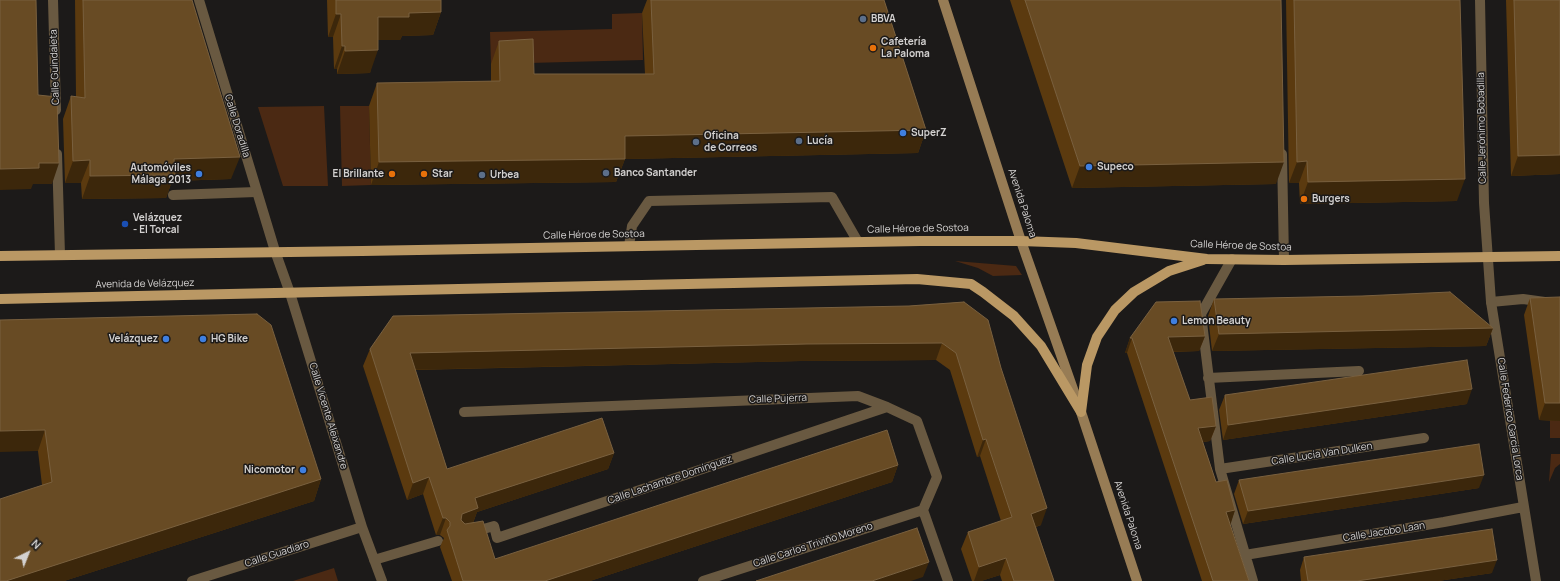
<!DOCTYPE html>
<html>
<head>
<meta charset="utf-8">
<style>
  body { margin:0 }
  #map { position:relative; width:1560px; height:581px; overflow:hidden; background:#1c1a19; font-family:Manrope,sans-serif }
  canvas { display:block }
  .north { position:absolute; left:8px; top:533px; width:40px; height:40px; -webkit-text-stroke:3px #1c1a19; paint-order:stroke; rotate:43deg; font-size:11px; font-weight:700; line-height:16px; text-align:center; color:#d3d1d0 }
  .north::after { content:''; display:block; margin:auto; width:14px; height:18px; background:#d3d1d0; clip-path:polygon(50% 0,100% 100%,50% 72%,0 100%) }
</style>
</head>
<body>
<div id="map">
<canvas width="1560" height="581"></canvas>
<div class="north">N</div>
</div>
<script>
const ctx = document.querySelector('canvas').getContext('2d');
ctx.lineJoin = 'round';
function fill(path, color) { ctx.fillStyle = color; ctx.fill(path, 'evenodd'); }
const shape = rows => new Path2D(rows.map(r => 'M' + r).join(''));
function trace(path, color, width, dash) { ctx.strokeStyle = color; ctx.lineWidth = width; ctx.lineCap = dash ? 'butt' : 'round'; ctx.setLineDash(dash || []); ctx.stroke(path); }
function label(font, color, halo, rows, align = 'center') {
  ctx.font = font + ' Manrope,sans-serif'; ctx.lineWidth = 3; ctx.setLineDash([]); ctx.textBaseline = 'middle'; ctx.strokeStyle = halo; ctx.fillStyle = color; for (const [text, x, y, turn = 0] of rows) {
    ctx.save(); ctx.translate(x, y); ctx.rotate((+turn || 0) * Math.PI / 180); ctx.textAlign = isNaN(turn) ? turn : align; if (halo) ctx.strokeText(text, 0, 0); ctx.fillText(text, 0, 0); ctx.restore();
  }
}
fill(shape([
  [642,13,643,60,491,64,490,32,612,29,612,14],
  [324,106,328,186,283,186,258,107],
  [340,106,369,106,371,185,342,186],
  [955,261,1016,266,1022,275,993,276,978,268],
  [1550,420,1560,421,1560,438,1550,438],
  [1551,454,1560,454,1560,464,1555,468,1549,482],
  [334,568,338,581,293,581]
]), '#4b2913');
trace(shape([
  [173,195,256,192],
  [629,246,632,226,649,201,832,197,858,242],
  [1491,302,1523,299,1560,304]
]), '#695941', 10);
trace(shape([
  [53,0,56,110],
  [199,0,275,251,290,293,362,527,382,581],
  [1480,0,1484,203,1491,302,1536,581],
  [57,154,60,255],
  [1282,154,1284,260],
  [1232,259,1201,314,1220,469,1253,581],
  [1208,378,1359,371],
  [464,412,858,396,887,407,917,421,937,477,923,510,948,581],
  [1220,469,1424,438],
  [473,532,494,526,497,538,887,407],
  [1245,555,1444,522,1523,507],
  [374,560,438,541],
  [192,581,362,527],
  [703,581,923,510]
]), '#695941', 10);
trace(shape([
  [943,0,1021,241,1081,412,1137,581]
]), '#977c55', 10);
trace(shape([
  [0,256,362,251,920,241,1021,241,1076,243,1207,259,1284,260,1560,256],
  [0,299,917,279,971,284,983,292,1014,316,1041,346,1081,412],
  [1081,412,1087,365,1097,337,1115,310,1134,292,1169,271,1203,260]
]), '#ba9864', 10);
fill(shape([
  [75,0,192,0,231,179,172,181,166,198,82,199,81,183,65,183,63,119,71,96,76,97],
  [327,0,441,0,441,12,433,35,402,36,400,40,378,40,370,73,337,74,337,69,334,69,333,37,328,37],
  [647,0,884,0,926,130,918,153,625,159,616,182,371,185,369,106,377,83,491,81,491,64,499,41,534,74,645,74,642,13],
  [1010,0,1281,0,1276,184,1072,188],
  [1286,0,1460,0,1457,201,1300,204,1299,183,1289,183],
  [1506,0,1560,0,1560,174,1511,176],
  [1530,298,1560,421,1539,420,1524,315],
  [1214,299,1493,328,1486,346,1212,351,1208,316],
  [964,302,1041,525,1036,527,1054,581,1002,581,1000,575,981,581,972,581,961,549,968,532,1001,521,980,456,977,457,950,370,936,360,801,361,415,370,447,469,614,453,608,469,477,512,473,523,495,559,898,465,892,482,590,581,452,581,440,547,444,538,440,535,436,535,423,494,407,500,363,366,370,349,909,306],
  [0,320,321,479,314,501,64,581,0,581,42,485,38,451],
  [1205,336,1199,351,1173,352,1190,400,1216,426,1210,441,1203,442,1216,482,1235,510,1230,524,1249,581,1202,581,1127,353,1125,353,1130,338],
  [1225,395,1467,404,1223,440,1219,410],
  [1239,480,1479,488,1243,524,1234,494],
  [1304,557,1492,573,1438,581,1301,581,1300,570]
]), '#5b3a0f');
fill(shape([
  [441,12,433,35,402,36,400,40,369,40,378,17,409,13],
  [336,14,341,14,333,37,328,37],
  [342,46,345,46,337,69,334,69],
  [378,50,370,73,337,74,345,51],
  [926,130,918,153,625,159,616,182,371,185,379,162,625,136],
  [1560,155,1560,174,1511,176,1518,156],
  [240,157,231,179,172,181,166,198,82,199,90,176,174,159],
  [90,160,81,183,65,183,73,161],
  [1307,161,1299,183,1289,183,1297,162],
  [1284,162,1276,184,1072,188,1080,166],
  [39,163,59,163,52,184,33,184,31,189,0,190,0,169],
  [1465,179,1457,201,1300,204,1308,182],
  [1493,328,1486,346,1212,351,1219,334],
  [1205,336,1199,351,1163,352,1168,337],
  [1130,338,1132,338,1127,353,1125,353],
  [942,343,936,360,801,361,403,370,410,353,807,344],
  [1472,389,1467,404,1223,440,1228,425],
  [1545,403,1560,403,1560,421,1539,420],
  [1216,426,1210,441,1192,443,1198,428],
  [45,430,38,451,0,452,0,431],
  [986,439,980,456,977,457,983,440],
  [614,453,608,469,477,512,472,525,456,531,462,514,475,498],
  [898,465,892,482,590,581,545,581],
  [1484,475,1479,488,1243,524,1248,511],
  [429,477,423,494,407,500,413,483],
  [321,479,314,501,64,581,6,581],
  [1047,508,1041,525,1025,530,1031,514],
  [1235,510,1230,526,1226,512],
  [443,518,446,518,440,535,436,535],
  [1006,558,1000,575,981,581,974,581,979,567],
  [1497,560,1492,573,1438,581,1357,581],
  [929,562,923,577,911,581,872,581]
]), '#3c270b');
const building = shape([
  [0,0,36,0,38,95,57,97,59,163,39,163,39,168,0,169,0,0],
  [83,0,192,0,240,157,174,159,175,175,90,176,90,160,73,161,71,96,85,98,83,0],
  [336,0,441,0,441,12,409,13,409,17,378,17,378,50,345,51,345,46,342,46,341,14,336,14,336,0],
  [651,0,884,0,926,130,625,136,625,159,379,162,377,83,500,81,499,41,533,39,534,74,654,74,651,0],
  [1025,0,1281,0,1284,162,1080,166,1025,0],
  [1294,0,1460,0,1465,179,1308,182,1307,161,1297,162,1294,0],
  [1514,0,1560,0,1560,155,1518,156,1514,0],
  [1450,292,1493,328,1219,334,1214,299,1362,296,1450,292],
  [1560,297,1560,403,1545,403,1530,298,1560,297],
  [1200,301,1205,336,1168,337,1190,400,1212,397,1216,426,1198,428,1216,482,1227,480,1235,510,1226,512,1249,581,1213,581,1132,338,1130,338,1156,302,1200,301],
  [964,302,988,320,1001,368,1047,508,1031,514,1054,581,1014,581,1006,558,979,567,968,532,1012,517,986,439,983,440,956,353,942,343,807,344,410,353,447,469,602,418,614,453,475,498,478,508,462,514,461,520,465,524,483,521,495,559,887,430,898,465,545,581,463,581,447,530,450,526,450,522,446,518,443,518,429,477,413,483,370,349,393,316,909,306,964,302],
  [257,314,271,325,321,479,6,581,0,581,0,499,52,482,45,430,0,431,0,320,257,314],
  [1467,360,1472,389,1228,425,1225,395,1467,360],
  [1479,444,1484,475,1248,511,1239,480,1479,444],
  [917,528,929,562,872,581,756,581,917,528],
  [1492,529,1497,560,1357,581,1308,581,1304,557,1492,529]
]);
fill(building, '#684b24');
trace(building, '#79603f', 1);
for (const [x, y, r, color] of [
  [863,19,4,"#5c6f8a"],
  [873,48,4,"#e8710a"],
  [903,133,4,"#3f7fe0"],
  [799,141,4,"#5c6f8a"],
  [696,142,4,"#5c6f8a"],
  [1089,167,4,"#3f7fe0"],
  [606,173,4,"#5c6f8a"],
  [199,174,4,"#3f7fe0"],
  [392,174,4,"#e8710a"],
  [424,174,4,"#e8710a"],
  [482,175,4,"#5c6f8a"],
  [1304,199,4,"#e8710a"],
  [125,224,4,"#1a4fb4"],
  [1174,321,4,"#3f7fe0"],
  [166,339,4,"#3f7fe0"],
  [203,339,4,"#3f7fe0"],
  [303,470,4,"#3f7fe0"]
]) { const dot = new Path2D(); dot.arc(x, y, r, 0, 2 * Math.PI); ctx.fillStyle = color; ctx.fill(dot); trace(dot, '#1c1a19', 1.5); }
label('bold 10px', '#d3d1d0', '#1c1a19', [
  ["BBVA",871,19],
  ["Cafetería",881,42],
  ["La Paloma",881,54],
  ["SuperZ",911,133],
  ["Oficina",704,136],
  ["de Correos",704,148],
  ["Lucía",807,141],
  ["Supeco",1097,167],
  ["Automóviles",191,168,"right"],
  ["Málaga 2013",191,180,"right"],
  ["Banco Santander",614,173],
  ["El Brillante",384,174,"right"],
  ["Star",432,174],
  ["Urbea",490,175],
  ["Burgers",1312,199],
  ["Velázquez",133,218],
  ["- El Torcal",133,230],
  ["Lemon Beauty",1182,321],
  ["Velázquez",158,339,"right"],
  ["HG Bike",211,339],
  ["Nicomotor",295,470,"right"]
], 'left');
label('10px', '#d3d1d0', '#1c1a19', [
  ["Calle Guindaleta",55,67,-92],
  ["Calle Doradilla",237,126,73],
  ["Calle Jerónimo Bobadilla",1482,128,-91],
  ["Avenida Paloma",1022,203,72],
  ["Calle Héroe de Sostoa",918,229,-1],
  ["Calle Héroe de Sostoa",594,235,-1],
  ["Calle Héroe de Sostoa",1241,246,2],
  ["Avenida de Velázquez",145,284,-1],
  ["Calle Pujerra",778,399,-2],
  ["Calle Vicente Aleixandre",328,416,73],
  ["Calle Federico García Lorca",1510,419,81],
  ["Calle Lucía Van Dulken",1322,454,-9],
  ["Calle Lachambre Domínguez",670,480,-19],
  ["Avenida Paloma",1128,515,72],
  ["Calle Jacobo Laan",1384,532,-9],
  ["Calle Carlos Triviño Moreno",813,545,-18],
  ["Calle Guadiaro",277,554,-18]
]);
</script>
</body>
</html>
